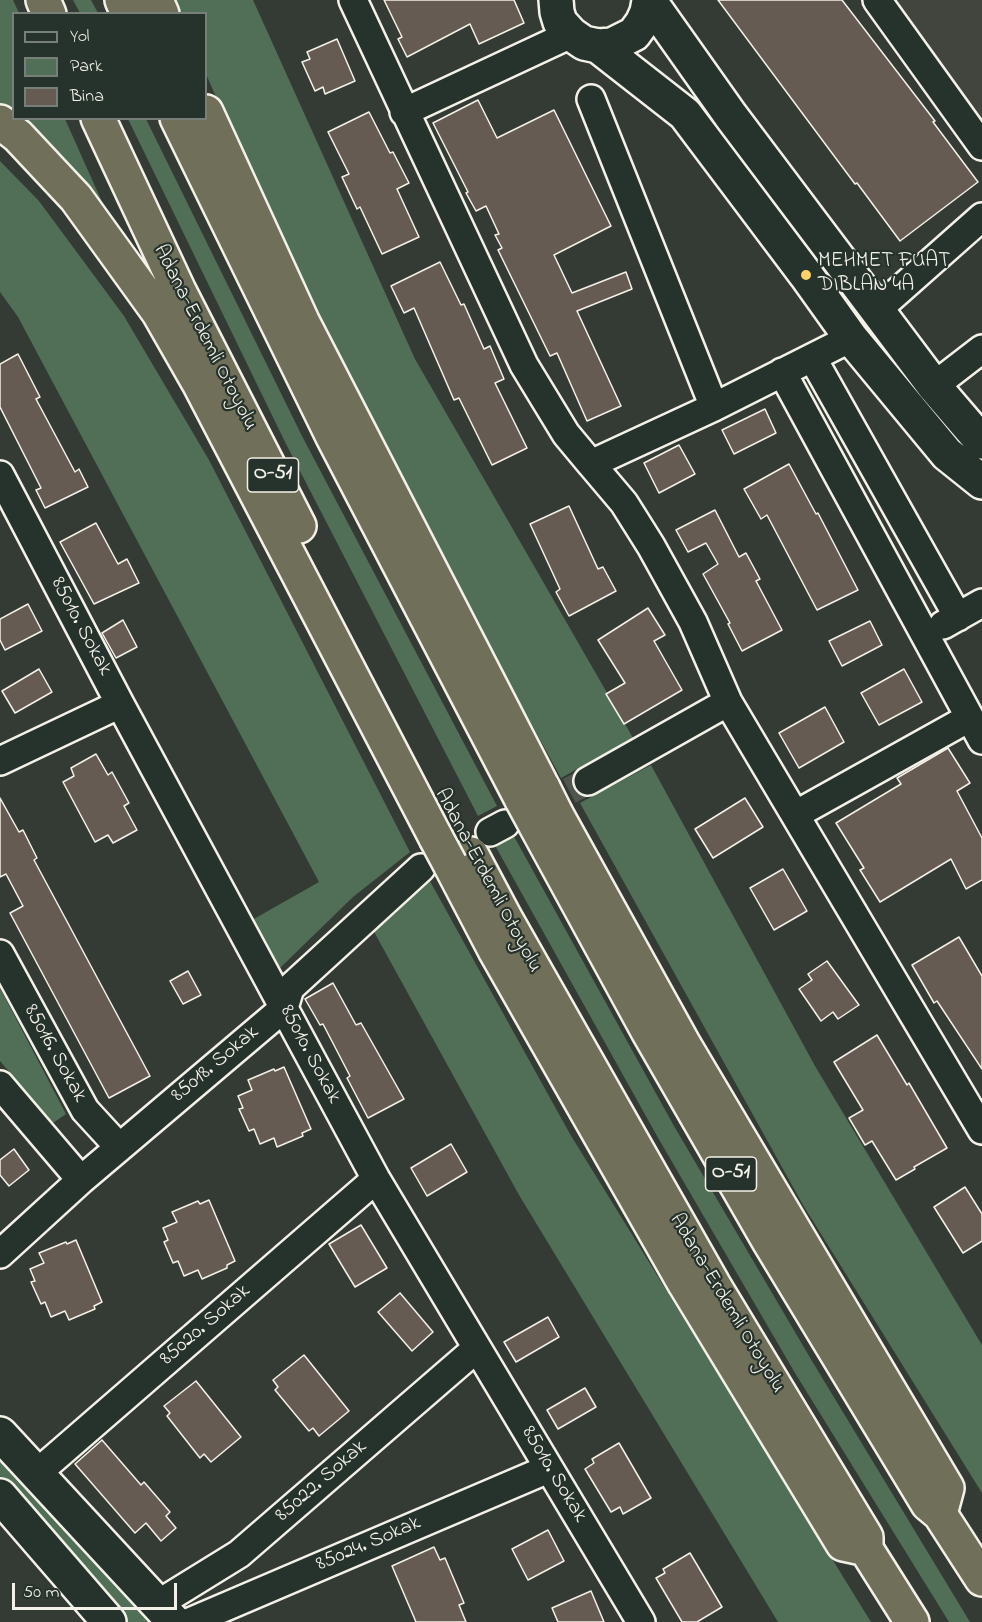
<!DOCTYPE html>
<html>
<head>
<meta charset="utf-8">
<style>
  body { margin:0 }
  #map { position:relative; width:982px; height:1622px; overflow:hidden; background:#333b34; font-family:"Indie Flower",sans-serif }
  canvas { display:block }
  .legend { position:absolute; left:12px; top:12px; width:195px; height:108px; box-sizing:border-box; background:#26332d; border:2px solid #787f78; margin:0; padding:8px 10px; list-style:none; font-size:18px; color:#f4f1e8 }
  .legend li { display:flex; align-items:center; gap:12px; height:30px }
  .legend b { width:30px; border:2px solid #787f78 }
  .scale { position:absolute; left:12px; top:1583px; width:165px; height:27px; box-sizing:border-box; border:3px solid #f4f1e8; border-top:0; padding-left:8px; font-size:18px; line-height:21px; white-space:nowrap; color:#f4f1e8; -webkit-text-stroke:4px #26332d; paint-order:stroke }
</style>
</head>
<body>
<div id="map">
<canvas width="982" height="1622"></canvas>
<ul class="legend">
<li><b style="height:8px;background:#26332d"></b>Yol</li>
<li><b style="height:16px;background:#516e56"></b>Park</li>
<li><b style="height:16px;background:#665b52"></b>Bina</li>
</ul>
<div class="scale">50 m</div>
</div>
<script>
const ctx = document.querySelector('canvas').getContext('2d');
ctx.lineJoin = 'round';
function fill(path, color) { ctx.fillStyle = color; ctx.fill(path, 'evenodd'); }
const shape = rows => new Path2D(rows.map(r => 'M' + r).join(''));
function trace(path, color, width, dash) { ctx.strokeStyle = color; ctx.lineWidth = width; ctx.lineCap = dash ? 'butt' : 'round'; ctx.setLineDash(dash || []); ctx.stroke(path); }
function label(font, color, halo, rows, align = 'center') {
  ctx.font = font + ' "Indie Flower",sans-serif'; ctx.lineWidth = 4.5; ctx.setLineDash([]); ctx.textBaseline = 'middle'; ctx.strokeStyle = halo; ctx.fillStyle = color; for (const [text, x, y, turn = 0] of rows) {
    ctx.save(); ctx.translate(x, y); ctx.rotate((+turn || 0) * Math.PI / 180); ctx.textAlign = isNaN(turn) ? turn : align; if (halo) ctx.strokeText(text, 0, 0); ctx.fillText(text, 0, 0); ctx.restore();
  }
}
fill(shape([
  [889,0,982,0,982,123]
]), '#42453d');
fill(shape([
  [0,0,13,0,19,13,14,14,14,118,0,106],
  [73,0,91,0,98,13,80,13],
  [173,0,253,0,415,359,633,738,561,778,442,561,261,200,206,74,206,14,179,13],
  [14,119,65,119,111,222],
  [128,119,146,119,302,436,497,806,478,816,286,444],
  [0,161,39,201,124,316,209,460,410,852,353,897,280,968,252,920,319,882,18,317,0,292],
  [651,765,815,1066,982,1345,982,1493,803,1205,580,803],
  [511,831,674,1126,812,1361,970,1622,949,1622,795,1373,657,1136,492,840],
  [426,874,570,1134,871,1622,778,1622,519,1195,373,930],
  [0,988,66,1114,53,1123,0,1061],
  [0,1452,155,1622,124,1622,0,1476]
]), '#516e56');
const building = shape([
  [384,0,514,0,524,23,479,44,470,24,407,57,398,39,402,37,384,0],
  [718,0,842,0,935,121,933,122,978,182,900,241,857,183,855,184,718,0],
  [337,39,355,81,325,94,323,87,315,91,302,62,310,59,307,52,337,39],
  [478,100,497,138,554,110,611,226,554,255,572,293,626,272,632,289,577,311,621,406,587,421,557,353,550,356,498,250,502,248,495,235,499,234,486,206,476,211,466,193,468,192,433,123,478,100],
  [369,112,390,153,393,152,409,183,397,189,419,237,382,254,360,207,357,209,342,177,349,174,328,132,369,112],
  [440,262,461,305,464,304,484,349,490,346,504,379,495,383,527,448,492,465,459,398,454,400,414,308,404,313,391,286,440,262],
  [18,354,40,397,36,399,75,472,79,469,88,487,45,508,36,490,41,488,0,407,0,364,18,354],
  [765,409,776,433,734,454,722,430,765,409],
  [679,445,695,474,659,493,644,463,679,445],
  [789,464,816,514,818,513,858,590,817,610,767,515,761,519,744,489,789,464],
  [569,506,598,569,603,567,616,591,569,616,556,592,560,589,530,524,569,506],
  [715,510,739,557,746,553,760,579,756,581,782,630,742,651,728,624,730,623,703,574,718,564,706,543,688,552,676,530,715,510],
  [96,523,118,564,127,559,139,583,94,604,60,542,96,523],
  [28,604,42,631,5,650,0,640,0,619,28,604],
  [648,608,665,635,654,641,682,690,624,724,606,694,625,683,598,640,648,608],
  [123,620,137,647,116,658,102,633,123,620],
  [870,621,882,645,842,666,829,641,870,621],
  [39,669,52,692,15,713,2,691,39,669],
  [904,669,922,702,879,725,861,693,904,669],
  [825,707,844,742,799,768,779,733,825,707],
  [948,748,970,783,957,791,982,838,982,880,966,889,951,859,880,902,860,870,864,868,836,823,901,784,897,778,948,748],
  [96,754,108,775,112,772,129,803,124,806,137,830,113,843,108,835,95,842,63,782,74,776,71,768,96,754],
  [0,798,19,832,23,830,37,858,34,860,150,1076,109,1098,10,913,23,906,6,874,0,877,0,798],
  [745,798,763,827,713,858,695,829,745,798],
  [783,869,807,911,774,930,750,888,783,869],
  [959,937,982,976,982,1069,937,1001,934,1003,912,965,959,937],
  [827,961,859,1005,838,1019,833,1012,821,1021,799,989,812,980,808,974,827,961],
  [188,971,201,995,183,1004,170,981,188,971],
  [333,983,356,1025,361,1023,404,1099,368,1118,347,1078,350,1076,323,1024,320,1025,305,999,333,983],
  [877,1035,907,1085,909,1083,947,1148,914,1167,915,1169,896,1180,872,1141,865,1145,849,1118,863,1110,834,1062,877,1035],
  [284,1067,311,1129,302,1133,303,1136,277,1147,274,1138,260,1144,254,1129,249,1131,239,1109,243,1108,238,1096,252,1090,248,1080,274,1069,275,1071,284,1067],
  [451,1144,467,1172,427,1196,411,1168,451,1144],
  [14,1149,29,1170,9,1186,0,1175,0,1160,14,1149],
  [965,1187,982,1214,982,1241,963,1253,934,1207,965,1187],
  [209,1200,235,1261,227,1265,227,1268,202,1279,198,1270,184,1276,178,1261,173,1263,164,1242,168,1240,163,1228,177,1222,172,1212,198,1201,200,1204,209,1200],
  [361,1225,387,1268,355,1287,329,1244,361,1225],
  [76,1240,102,1302,94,1306,95,1309,69,1320,65,1311,51,1317,45,1302,41,1304,31,1282,35,1281,30,1269,44,1263,39,1253,66,1242,67,1244,76,1240],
  [400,1293,433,1332,412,1351,378,1312,400,1293],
  [548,1317,559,1337,516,1362,504,1342,548,1317],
  [304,1355,349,1411,319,1436,313,1428,309,1431,275,1390,278,1387,273,1380,304,1355],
  [196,1381,241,1437,211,1462,204,1454,200,1458,167,1416,170,1413,164,1406,196,1381],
  [585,1388,596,1407,558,1429,547,1410,585,1388],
  [102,1440,141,1485,144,1482,170,1512,166,1516,176,1528,161,1541,146,1523,135,1533,75,1464,102,1440],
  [619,1443,651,1498,623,1514,620,1507,611,1512,585,1469,594,1463,592,1459,619,1443],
  [548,1530,564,1561,528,1580,512,1549,548,1530],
  [434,1547,440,1560,445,1558,464,1603,459,1605,466,1622,416,1622,392,1566,434,1547],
  [690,1553,722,1607,697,1622,682,1622,656,1578,665,1573,663,1569,690,1553],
  [591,1591,604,1622,558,1622,552,1608,591,1591]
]);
fill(building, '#665b52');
trace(building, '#f4f1e8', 1.5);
trace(shape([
  [533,810,588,781]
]), '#50564f', 27, [27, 14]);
const minor = shape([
  [353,0,524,365,566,434,591,464],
  [877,0,982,146],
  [591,99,714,407],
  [404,112,571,34],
  [877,310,982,217],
  [851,338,714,407,591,464,624,503,651,546,693,622,728,702,982,1130],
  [813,359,958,617],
  [782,372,982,740],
  [934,386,982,349],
  [0,475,120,704,376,1179,641,1622],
  [943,625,982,603],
  [0,761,120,704],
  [588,781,728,702],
  [795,815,969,718],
  [490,832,505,824],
  [0,954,85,1110,119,1147],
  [0,1085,81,1180],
  [0,1254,81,1180,284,1008,290,988,421,868],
  [36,1474,376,1179],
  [158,1604,239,1554,477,1348],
  [190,1622,548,1469]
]);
const secondary = shape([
  [556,0,557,12,560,22,571,34,584,43,598,46,685,114,806,275,851,338,947,454,982,482],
  [649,0,731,116,877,310,934,386,982,442],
  [598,46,612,45,634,34,642,23,647,12,649,1],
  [0,1434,174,1622],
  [0,1496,109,1622]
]);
const motorway = shape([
  [43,0,49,14],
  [122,0,128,14],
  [156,0,162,14],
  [206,112,302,321,543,788],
  [98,118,179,291,299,526],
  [177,118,333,437,522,800],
  [0,122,18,136,76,198,159,313,199,383,436,838],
  [556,814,684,1045,947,1488,940,1514],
  [535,824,648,1031,769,1241,928,1504,940,1514,982,1579],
  [471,854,505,918,713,1284,866,1537,866,1549,912,1622],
  [450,864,495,950,685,1284,812,1493,843,1544,866,1549]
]);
trace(minor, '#f4f1e8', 32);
trace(secondary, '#f4f1e8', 38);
trace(motorway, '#f4f1e8', 38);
trace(minor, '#26332d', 27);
trace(secondary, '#26332d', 33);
trace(motorway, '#706f59', 33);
const motorwayBridge = shape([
  [543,788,556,814],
  [522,800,535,824],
  [436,838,450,864]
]);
trace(motorwayBridge, '#f4f1e8', 38, []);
trace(motorwayBridge, '#706f59', 33);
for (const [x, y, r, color] of [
  [806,275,6,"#ffd166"]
]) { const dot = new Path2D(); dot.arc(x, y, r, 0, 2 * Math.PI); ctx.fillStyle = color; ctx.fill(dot); trace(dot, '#26332d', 2); }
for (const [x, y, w] of [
  [273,475,51],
  [731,1174,51]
]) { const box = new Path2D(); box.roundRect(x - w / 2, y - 17, w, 34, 4.5); ctx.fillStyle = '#26332d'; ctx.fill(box); trace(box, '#f4f1e8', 1.5); }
label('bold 20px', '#f4f1e8', null, [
  ["O-51",273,475],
  ["O-51",731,1174]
]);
label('21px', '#f4f1e8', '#26332d', [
  ["MEHMET FUAT",818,263],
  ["DIBLAN 4A",818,287]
], 'left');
label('21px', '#f4f1e8', '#26332d', [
  ["Adana-Erdemli Otoyolu",204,338,63],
  ["85010. Sokak",80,627,62],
  ["Adana-Erdemli Otoyolu",487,881,62],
  ["85016. Sokak",54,1054,61],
  ["85010. Sokak",309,1055,62],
  ["85018. Sokak",216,1065,-40],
  ["Adana-Erdemli Otoyolu",726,1304,59],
  ["85020. Sokak",206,1326,-41],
  ["85010. Sokak",553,1475,59],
  ["85022. Sokak",322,1482,-41],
  ["85024. Sokak",369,1545,-23]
]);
</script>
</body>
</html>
